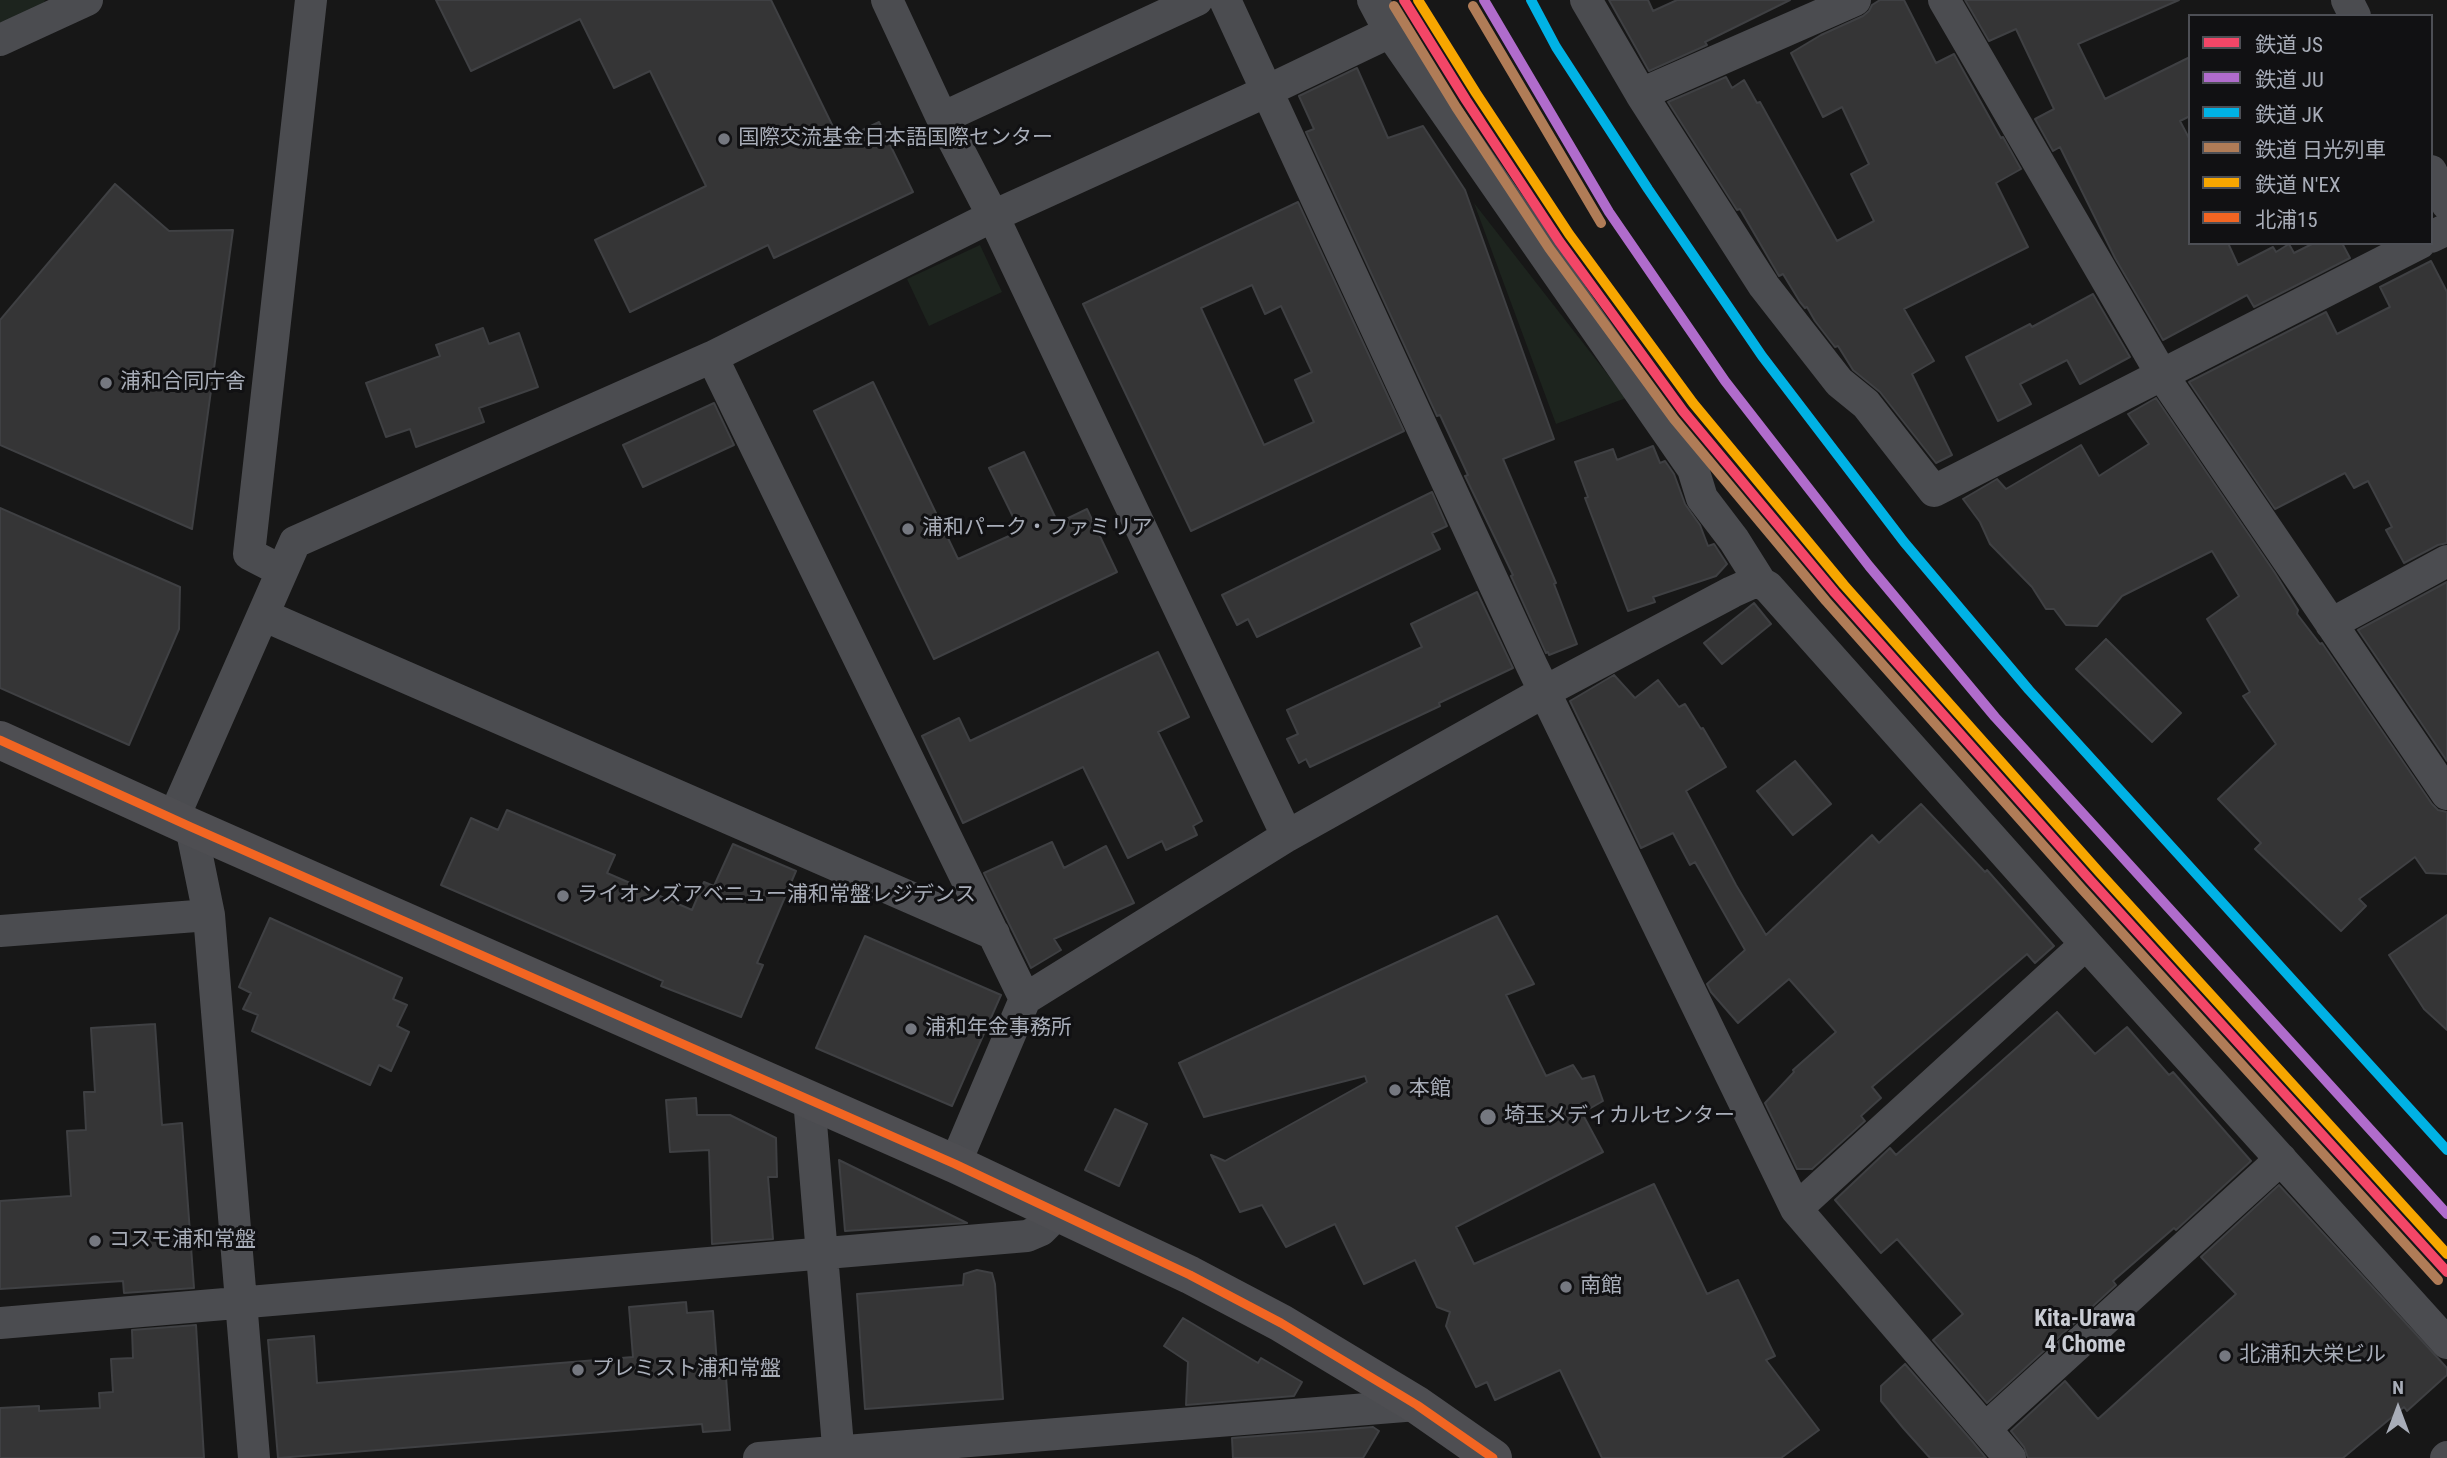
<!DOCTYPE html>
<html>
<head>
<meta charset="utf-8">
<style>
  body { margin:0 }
  #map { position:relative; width:2447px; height:1458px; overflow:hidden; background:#171717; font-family:"Roboto Condensed","Noto Sans JP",sans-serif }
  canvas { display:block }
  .legend { position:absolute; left:2188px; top:14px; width:245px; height:231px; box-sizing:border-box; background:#111113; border:2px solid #4d4f55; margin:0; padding:9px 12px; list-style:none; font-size:21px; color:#a8adb8 }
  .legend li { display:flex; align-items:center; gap:14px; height:35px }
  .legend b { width:35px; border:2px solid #4d4f55 }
  .north { position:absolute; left:2363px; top:1374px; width:70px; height:70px; -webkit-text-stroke:5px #111113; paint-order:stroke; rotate:0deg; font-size:19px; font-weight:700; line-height:28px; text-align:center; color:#a8adb8 }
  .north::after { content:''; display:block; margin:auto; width:24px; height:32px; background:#a8adb8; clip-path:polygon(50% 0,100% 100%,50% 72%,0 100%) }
</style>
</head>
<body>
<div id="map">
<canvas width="2447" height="1458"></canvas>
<ul class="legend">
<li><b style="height:9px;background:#f34667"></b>鉄道 JS</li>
<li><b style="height:9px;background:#b06ccc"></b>鉄道 JU</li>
<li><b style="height:9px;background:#00b2e5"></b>鉄道 JK</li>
<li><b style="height:9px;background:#b07c57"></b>鉄道 日光列車</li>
<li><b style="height:9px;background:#f7a600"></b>鉄道 N'EX</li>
<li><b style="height:9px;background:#f26522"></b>北浦15</li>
</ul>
<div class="north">N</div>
</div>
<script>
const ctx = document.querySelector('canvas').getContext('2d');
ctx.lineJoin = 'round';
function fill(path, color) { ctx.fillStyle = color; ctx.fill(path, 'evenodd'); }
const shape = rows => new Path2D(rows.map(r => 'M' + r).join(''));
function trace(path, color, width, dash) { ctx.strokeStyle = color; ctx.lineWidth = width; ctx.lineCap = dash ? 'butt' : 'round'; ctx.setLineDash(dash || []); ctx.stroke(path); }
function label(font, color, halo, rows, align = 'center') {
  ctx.font = font + ' "Roboto Condensed","Noto Sans JP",sans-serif'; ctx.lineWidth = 6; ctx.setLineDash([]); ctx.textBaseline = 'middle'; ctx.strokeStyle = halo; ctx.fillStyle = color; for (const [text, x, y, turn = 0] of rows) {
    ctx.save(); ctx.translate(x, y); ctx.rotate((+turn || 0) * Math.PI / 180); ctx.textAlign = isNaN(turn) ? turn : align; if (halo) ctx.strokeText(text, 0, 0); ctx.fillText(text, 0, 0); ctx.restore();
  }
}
fill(shape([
  [0,0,45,0,43,6,0,23],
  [1474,203,1626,398,1556,424],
  [980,245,1002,292,929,326,907,279]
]), '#1d241e');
const building = shape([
  [436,0,771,0,840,141,879,122,913,192,774,258,768,245,630,312,595,240,706,186,650,71,614,88,580,19,471,71,436,0],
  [1609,0,1648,0,1653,11,1677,0,1790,0,1705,42,1707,45,1649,71,1609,0],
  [1880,0,1904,0,1936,63,1954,54,2001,138,2003,137,2021,169,1996,183,2028,247,1904,309,1934,361,1912,374,1952,455,1936,463,1880,392,1853,370,1838,346,1835,347,1815,321,1807,307,1805,308,1800,302,1783,274,1779,276,1740,209,1737,210,1668,102,1726,77,1732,88,1744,80,1757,103,1760,102,1837,241,1874,221,1851,174,1869,164,1842,107,1823,117,1791,53,1821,35,1863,16,1869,11,1872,5,1880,0],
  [1965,0,2179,0,2078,44,2105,99,2190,57,2190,116,2180,121,2190,140,2190,243,2228,243,2238,265,2273,247,2276,252,2289,244,2294,253,2314,243,2342,243,2350,258,2254,307,2247,295,2163,340,2115,258,2060,147,2053,151,2035,119,2054,109,2016,29,1989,41,1965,0],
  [1357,68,1388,138,1423,126,1465,190,1554,439,1503,459,1556,583,1554,584,1577,644,1549,655,1548,652,1546,653,1511,576,1513,575,1465,476,1468,475,1440,415,1437,416,1306,132,1314,129,1299,96,1357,68],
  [115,184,169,231,233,230,192,529,0,445,0,320,115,184],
  [1298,202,1404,431,1191,531,1083,304,1298,202],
  [1252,285,1265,314,1281,306,1312,372,1295,380,1314,422,1264,445,1201,308,1252,285],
  [2431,261,2447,292,2447,543,2438,545,2404,563,2386,530,2392,527,2368,481,2354,488,2345,473,2275,509,2189,382,2326,312,2337,334,2390,307,2380,287,2431,261],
  [2093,294,2130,357,2080,384,2067,360,2020,384,2031,404,1998,421,1966,357,2030,324,2032,327,2093,294],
  [483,328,489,344,519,333,538,387,479,408,484,422,416,447,410,429,386,437,366,383,440,356,436,345,483,328],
  [873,382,958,559,1020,531,989,468,1024,452,1058,523,1087,509,1117,572,934,659,814,411,873,382],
  [2156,398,2275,573,2298,610,2297,614,2320,644,2322,643,2432,804,2438,810,2447,812,2447,874,2426,873,2415,857,2359,899,2366,906,2341,931,2255,849,2261,843,2218,799,2276,744,2243,696,2250,692,2207,619,2239,596,2212,551,2122,596,2097,626,2066,625,2054,609,2046,609,2032,587,1990,544,1980,522,1963,499,1997,479,2006,489,2081,445,2099,476,2149,444,2128,414,2156,398],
  [714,403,734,445,643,487,623,445,714,403],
  [1653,446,1660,463,1665,461,1674,474,1685,504,1700,525,1708,546,1714,544,1727,564,1716,576,1653,597,1655,602,1628,611,1585,498,1588,497,1575,462,1613,449,1617,460,1653,446],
  [1432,492,1447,526,1432,533,1440,549,1257,637,1248,619,1237,625,1222,595,1432,492],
  [0,508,180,587,179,629,129,745,0,688,0,508],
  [2447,582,2447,761,2358,630,2447,582],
  [1477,592,1513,668,1439,703,1440,706,1310,767,1306,759,1299,763,1287,739,1298,734,1287,710,1422,647,1411,624,1477,592],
  [1754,603,1771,624,1722,664,1704,643,1754,603],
  [2106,639,2181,713,2152,742,2076,669,2106,639],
  [1158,652,1189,717,1158,732,1202,821,1193,826,1197,835,1166,850,1162,841,1128,858,1083,767,963,823,922,736,959,718,970,741,1158,652],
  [1614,675,1635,698,1658,680,1679,707,1685,704,1701,729,1703,728,1726,767,1686,791,1736,885,1766,935,1872,835,1879,843,1921,804,1985,872,1987,870,2054,946,2035,963,2027,954,1872,1087,1881,1098,1861,1116,1865,1121,1812,1169,1797,1169,1765,1103,1794,1072,1793,1070,1836,1032,1789,979,1738,1023,1711,992,1707,984,1745,950,1695,862,1690,865,1673,833,1641,848,1570,701,1614,675],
  [1795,761,1831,804,1793,835,1757,791,1795,761],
  [507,810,615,855,607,873,692,910,704,882,714,886,733,844,796,871,757,963,763,965,741,1017,661,986,663,981,441,885,471,818,498,830,507,810],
  [1052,842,1064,868,1106,846,1134,903,1054,939,1061,950,1031,968,984,873,1052,842],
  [2447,915,2447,1030,2424,1009,2389,955,2447,915],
  [1497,916,1534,984,1506,995,1546,1076,1573,1065,1582,1079,1594,1076,1603,1101,1582,1113,1603,1152,1456,1227,1474,1264,1654,1184,1707,1294,1738,1280,1775,1356,1766,1360,1819,1430,1781,1458,1602,1458,1560,1370,1495,1400,1487,1382,1476,1387,1446,1326,1450,1312,1437,1307,1415,1260,1364,1284,1335,1224,1286,1247,1262,1205,1240,1212,1211,1155,1225,1161,1367,1082,1365,1076,1204,1117,1179,1063,1497,916],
  [270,918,402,978,393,999,407,1005,397,1026,409,1032,391,1071,379,1065,370,1085,252,1031,258,1015,243,1009,251,993,239,987,270,918],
  [865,936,1001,995,952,1106,816,1048,865,936],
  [2057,1012,2095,1054,2127,1027,2169,1075,2173,1072,2251,1161,2176,1230,2174,1228,2113,1281,2116,1285,1987,1403,1933,1340,1963,1314,1897,1239,1881,1253,1835,1200,1890,1148,1896,1155,2057,1012],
  [155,1024,162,1125,182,1123,194,1288,124,1293,123,1281,0,1289,0,1201,71,1196,67,1131,86,1130,84,1092,95,1092,91,1028,155,1024],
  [696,1098,697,1115,730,1115,776,1138,777,1177,768,1177,773,1239,712,1244,709,1150,670,1152,666,1100,696,1098],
  [1115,1109,1147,1124,1119,1186,1085,1170,1115,1109],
  [839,1160,967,1223,845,1231,839,1160],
  [2279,1185,2447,1368,2447,1375,2407,1411,2404,1407,2343,1458,2028,1458,2024,1447,2011,1431,2065,1381,2098,1419,2236,1294,2201,1257,2279,1185],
  [977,1270,992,1273,995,1284,1003,1399,865,1409,857,1294,963,1285,964,1274,977,1270],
  [686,1302,687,1313,713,1311,718,1378,726,1377,730,1430,703,1432,702,1424,278,1458,268,1340,314,1336,317,1383,633,1357,629,1307,686,1302],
  [1183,1318,1258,1363,1261,1358,1302,1382,1294,1396,1186,1405,1188,1362,1164,1346,1183,1318],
  [196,1325,204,1458,0,1458,0,1408,39,1406,39,1411,100,1408,99,1393,113,1392,111,1359,133,1358,132,1330,196,1325],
  [1905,1364,1972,1441,1986,1458,1930,1458,1904,1429,1881,1401,1881,1386,1905,1364],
  [1373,1427,1379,1431,1363,1458,1233,1458,1232,1438,1373,1427]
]);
fill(building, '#353536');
trace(building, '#3f4043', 2);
trace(shape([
  [887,0,942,118,993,216,1287,836],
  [1225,0,1532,666,1796,1209,2010,1458],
  [1373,0,1390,32,1693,469,1702,498,1734,540,1761,583],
  [1586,0,1641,94,1764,286,1839,382,1866,404,1934,491,2420,243],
  [1944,0,2162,375,2447,794],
  [2347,0,2355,16],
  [0,40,87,0],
  [1641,94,1855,0],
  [942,118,1197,0],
  [2431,171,2447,204],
  [2431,237,2447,229],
  [712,357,1025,999],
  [282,571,249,554,311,0],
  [263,615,994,934],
  [2331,624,2447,561],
  [173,819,295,542,712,357,993,216,1250,99,1390,32],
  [191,827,209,915,254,1458],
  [0,931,209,915],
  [809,1099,839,1458],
  [955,1164,1025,999,1287,836,1544,692,1732,592,1752,583,1761,583,1768,587,2086,944,2447,1343],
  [1796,1209,2086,944],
  [0,1323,1027,1236,1041,1230,1049,1222,1053,1212],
  [1985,1429,2281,1159],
  [759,1458,1417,1405],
  [2446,1458,2447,1457]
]), '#4b4c50', 32);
trace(shape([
  [0,740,191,827,955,1164,1190,1275,1281,1323,1417,1405,1493,1458]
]), '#4e4e52', 38);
trace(shape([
  [0,740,191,827,955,1164,1190,1275,1281,1323,1417,1405,1493,1458]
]), '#f26522', 9);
trace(shape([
  [1404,0,1466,100,1559,241,1683,411,1835,593,2090,880,2447,1272]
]), '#f34667', 10);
trace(shape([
  [1484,0,1609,212,1725,381,1869,566,1995,717,2447,1214]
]), '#b06ccc', 10);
trace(shape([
  [1531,0,1556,47,1648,189,1762,356,1904,542,2029,690,2447,1150]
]), '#00b2e5', 10);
trace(shape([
  [1394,6,1456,107,1549,248,1674,419,1826,601,2081,888,2438,1280],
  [1473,6,1601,223]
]), '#b07c57', 10);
trace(shape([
  [1418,0,1476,93,1569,234,1693,403,1844,585,2099,872,2447,1254]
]), '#f7a600', 10);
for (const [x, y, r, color] of [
  [724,139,7,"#757880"],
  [106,383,7,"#757880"],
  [908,529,7,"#757880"],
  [563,896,7,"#757880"],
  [911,1029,7,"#757880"],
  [1395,1090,7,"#757880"],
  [1488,1117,9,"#757880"],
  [95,1241,7,"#757880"],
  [1566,1287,7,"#757880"],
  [2225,1356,7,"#757880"],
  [578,1370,7,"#757880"]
]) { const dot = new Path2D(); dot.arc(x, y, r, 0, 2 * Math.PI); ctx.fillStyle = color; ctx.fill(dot); trace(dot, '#111113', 2.5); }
label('21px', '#a8adb8', '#111113', [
  ["国際交流基金日本語国際センター",738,139],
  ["浦和合同庁舎",120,383],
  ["浦和パーク・ファミリア",922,529],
  ["ライオンズアベニュー浦和常盤レジデンス",577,896],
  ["浦和年金事務所",925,1029],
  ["本館",1409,1090],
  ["埼玉メディカルセンター",1504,1117],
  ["コスモ浦和常盤",109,1241],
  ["南館",1580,1287],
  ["北浦和大栄ビル",2239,1356],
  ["プレミスト浦和常盤",592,1370]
], 'left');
label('bold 23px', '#c9ccd4', '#111113', [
  ["Kita-Urawa",2085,1320],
  ["4 Chome",2085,1346]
]);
</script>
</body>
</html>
